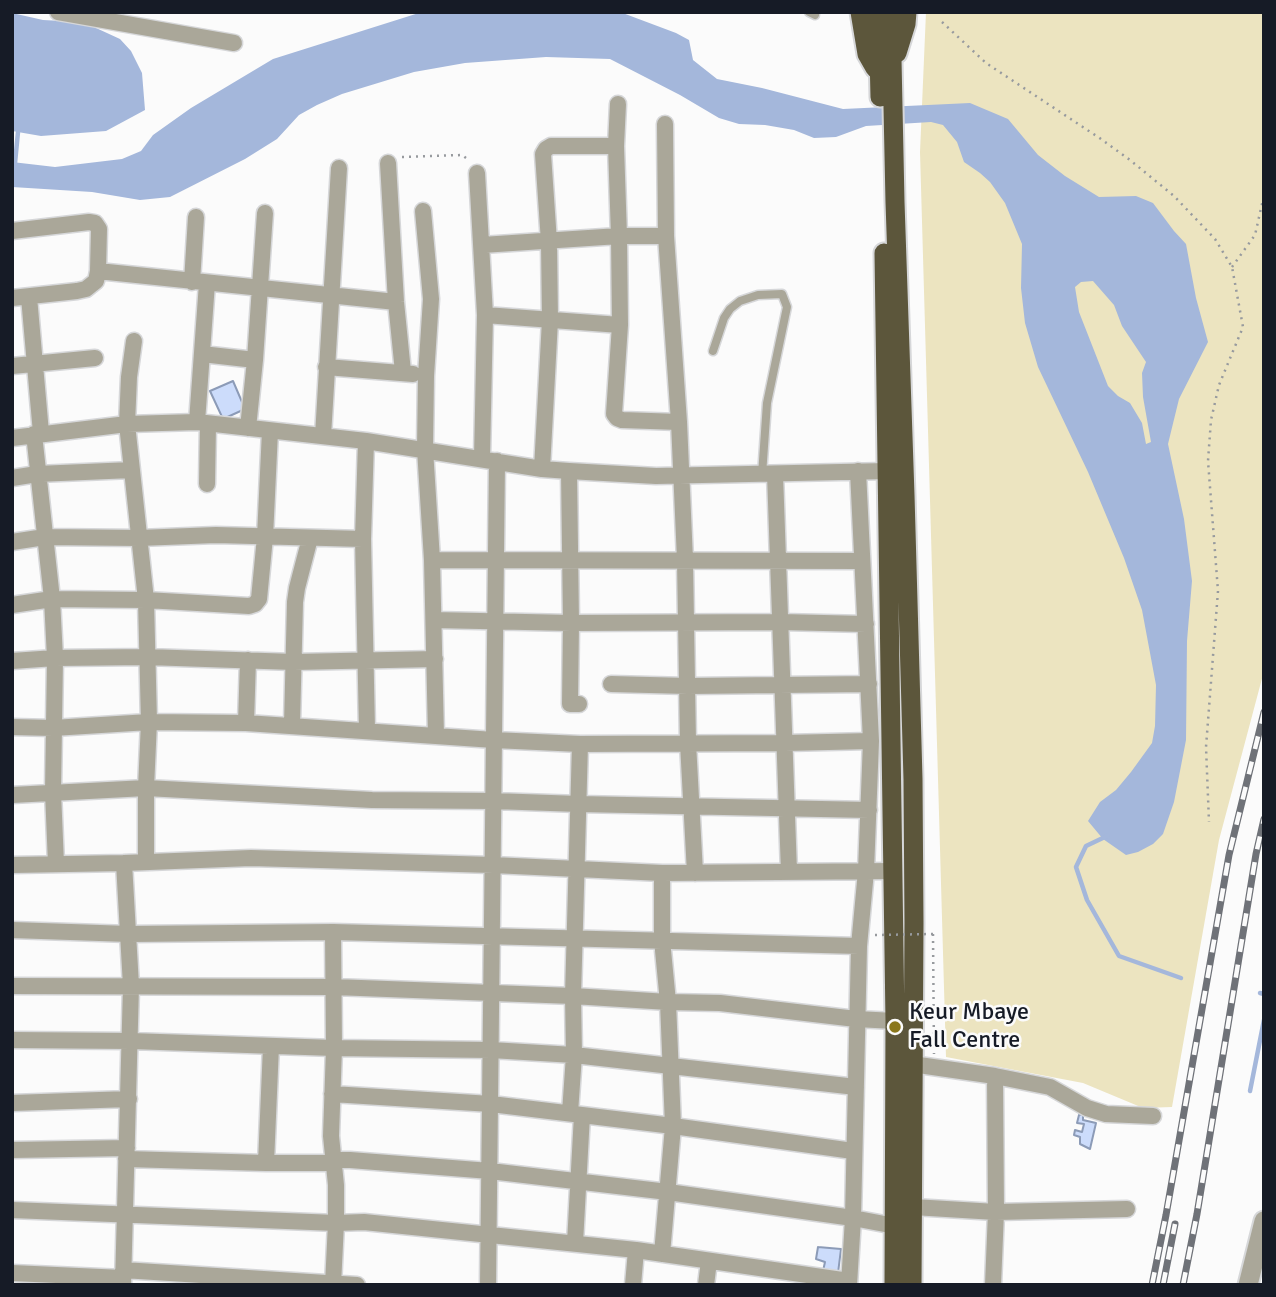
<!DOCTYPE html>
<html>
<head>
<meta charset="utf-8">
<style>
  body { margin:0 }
  #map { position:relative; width:1276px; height:1297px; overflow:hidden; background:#fbfbfb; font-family:Signika,sans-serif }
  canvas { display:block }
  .frame { position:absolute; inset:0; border:14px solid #161b26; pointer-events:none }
</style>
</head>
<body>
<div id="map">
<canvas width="1276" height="1297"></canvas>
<div class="frame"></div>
</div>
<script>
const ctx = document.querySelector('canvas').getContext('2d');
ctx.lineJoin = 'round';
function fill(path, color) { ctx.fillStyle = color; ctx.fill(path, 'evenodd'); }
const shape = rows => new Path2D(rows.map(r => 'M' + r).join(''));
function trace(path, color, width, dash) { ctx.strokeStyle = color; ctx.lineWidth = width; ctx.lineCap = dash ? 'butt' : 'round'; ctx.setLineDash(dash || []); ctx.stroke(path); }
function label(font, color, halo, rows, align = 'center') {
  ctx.font = font + ' Signika,sans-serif'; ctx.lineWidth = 5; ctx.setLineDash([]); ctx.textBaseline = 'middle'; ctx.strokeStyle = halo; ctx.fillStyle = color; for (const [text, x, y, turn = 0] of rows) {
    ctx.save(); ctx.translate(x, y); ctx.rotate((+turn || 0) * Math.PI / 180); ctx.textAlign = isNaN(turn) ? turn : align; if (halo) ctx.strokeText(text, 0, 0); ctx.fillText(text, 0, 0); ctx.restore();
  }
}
fill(shape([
  [926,12,1264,12,1264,671,1219,840,1172,1107,1143,1108,1083,1083,946,1057,920,152]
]), '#ece4c0');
fill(shape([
  [422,12,620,12,676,33,689,40,693,60,717,79,762,88,843,109,970,103,1008,119,1038,155,1065,176,1099,197,1136,196,1153,203,1174,231,1186,244,1196,298,1208,342,1179,399,1168,444,1184,519,1192,581,1187,641,1186,740,1174,802,1163,834,1153,844,1138,852,1126,855,1103,839,1088,821,1100,802,1116,790,1131,772,1152,743,1155,726,1156,685,1142,610,1124,558,1088,472,1038,367,1025,323,1021,288,1022,244,1005,203,990,182,980,173,964,162,957,142,943,125,931,122,866,126,836,137,814,138,794,130,765,125,739,124,719,118,680,95,610,59,546,57,465,63,414,72,342,94,317,105,299,115,277,139,245,159,170,197,140,200,92,192,12,187,12,162,55,167,122,159,141,151,153,135,191,108,273,59],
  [1093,281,1114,305,1122,326,1146,362,1142,373,1143,397,1151,442,1146,444,1142,423,1130,403,1118,396,1108,386,1079,312,1075,287,1081,282],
  [12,13,43,20,83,22,120,39,131,51,142,73,145,110,106,131,41,136,12,131]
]), '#a4b7db');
trace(shape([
  [15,163,18,132],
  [1107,836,1086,846,1076,867,1087,900,1119,956,1181,978],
  [1260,993,1264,994],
  [1250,1091,1264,1020]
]), '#a4b7db', 4.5);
const building = shape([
  [233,381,245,409,223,419,210,391,233,381],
  [1083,1114,1083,1120,1096,1123,1090,1149,1080,1144,1080,1137,1074,1135,1075,1130,1082,1132,1084,1124,1077,1123,1079,1115,1083,1114],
  [818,1247,841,1249,838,1273,823,1271,825,1262,816,1259,818,1247]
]);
fill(building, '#ccdcfb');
trace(building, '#8c9bb7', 2);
const service = shape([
  [809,12,815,15],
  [713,351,724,318,730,309,740,301,758,295,782,294,787,307,767,403,762,475]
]);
const minor = shape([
  [58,12,234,43],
  [618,104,616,146,619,236,620,325,614,414,617,418,622,420,679,422],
  [665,124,666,236,679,422,685,560,688,743,695,873],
  [388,163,396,302,403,372],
  [477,173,485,315,482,458],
  [423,211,431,299,426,376,425,449,432,560,436,736],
  [12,231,89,222,95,223,99,229,98,271],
  [482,245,619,236,666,236],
  [192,282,196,217],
  [29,297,41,433],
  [12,298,77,291,86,289,96,281,98,271,396,302],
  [485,315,620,325],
  [134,341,129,377,127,424,146,600,149,722,146,788,146,862],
  [202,354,255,360],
  [12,366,95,358],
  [326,367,413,374],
  [197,422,207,283],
  [248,428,255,360,265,213],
  [34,434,52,599,55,658,53,792,56,864],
  [323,436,339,168],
  [12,438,127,424,197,422,366,441,542,469,569,471,656,476,887,471],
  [366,441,363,539,367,730],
  [542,469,550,320,549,242,543,154,546,149,551,146,616,146],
  [569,471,571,623,570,704,579,704],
  [775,474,789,872],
  [12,478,37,474,132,470],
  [207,484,208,424],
  [12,542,45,537,139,538,216,535,363,539],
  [432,560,862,561],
  [12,605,52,599,146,600,249,606,255,604,259,599,265,537,270,431],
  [434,620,571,623,781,622,866,624],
  [12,661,55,658,147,657,294,662,435,659],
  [611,684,688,686,869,684],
  [246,723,248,660],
  [292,725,295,602,297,588,310,538],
  [12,727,53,728,149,722,246,723,494,740,580,744,785,743,871,741],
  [12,795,146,788,372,800,494,801,579,804,869,810],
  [12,865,124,863,251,858,493,865,662,873,893,871],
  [662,873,662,940,668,1002,673,1126,662,1254],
  [12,930,129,934,333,932,859,946],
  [12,986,334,987,573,996,668,1002,720,1003,856,1019,895,1021],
  [12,1040,131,1041,334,1048,491,1050,574,1055,856,1087],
  [912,1064,995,1076,1050,1087,1087,1108,1106,1114,1153,1116],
  [332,1094,491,1104,673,1126,853,1151],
  [12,1103,129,1099],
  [570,1113,574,1055,573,996,580,744],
  [12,1150,127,1148],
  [126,1159,266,1163,333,1163,339,1160,350,1160,490,1171,668,1192,853,1218,895,1226],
  [266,1163,271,1046],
  [913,1207,996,1212,1127,1209],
  [12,1210,336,1223,364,1222,636,1250,849,1281],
  [575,1243,582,1115],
  [123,1270,357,1285],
  [12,1273,123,1278],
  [123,1285,131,986,124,863],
  [333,1285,336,1223,336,1185,331,1136,334,1048,333,932],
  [488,1285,497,461],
  [633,1285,636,1250],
  [706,1285,709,1261],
  [849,1285,853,1218,859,946,866,871,871,741,858,471],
  [993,1285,996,1212,995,1076]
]);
const tertiary = shape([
  [1248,1285,1264,1221]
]);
const trunk = shape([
  [860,12,867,54,875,68],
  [878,12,880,97],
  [891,12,895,202,905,495,913,779,914,923,912,1285],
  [897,53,906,24,907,12],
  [884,253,895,1021,894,1285]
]);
trace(service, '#d6d7d9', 11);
trace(minor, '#d6d7d9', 19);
trace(tertiary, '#d6d7d9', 23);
trace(trunk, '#d6d7d9', 23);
trace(shape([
  [942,22,986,63,1101,139,1130,160,1174,196,1215,239,1232,267,1243,327,1219,385,1211,420,1208,461,1218,591,1206,747,1209,822],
  [402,157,462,155,470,161],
  [1232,267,1255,235,1264,195],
  [933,934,934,1054]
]), '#979a9e', 2.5, [2, 5]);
trace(service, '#aaa799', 8);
trace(minor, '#aaa799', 16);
trace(tertiary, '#aaa799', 19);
trace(trunk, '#5c563b', 19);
const rail = shape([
  [1152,1285,1166,1215,1229,855,1264,712],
  [1163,1285,1175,1224],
  [1183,1285,1197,1214,1256,854,1264,819]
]);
trace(rail, '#6f7278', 7);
trace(rail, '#fbfbfb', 4.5, [13]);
trace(shape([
  [875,935,933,934]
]), '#979a9e', 2.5, [2, 5]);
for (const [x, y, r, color] of [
  [895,1027,7,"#8a771c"]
]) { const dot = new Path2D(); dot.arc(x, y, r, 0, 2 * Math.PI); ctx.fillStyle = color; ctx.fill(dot); trace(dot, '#fbfbfb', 2.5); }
label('24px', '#161b26', '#fbfbfb', [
  ["Keur Mbaye",909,1013],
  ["Fall Centre",909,1041]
], 'left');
</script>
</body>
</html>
